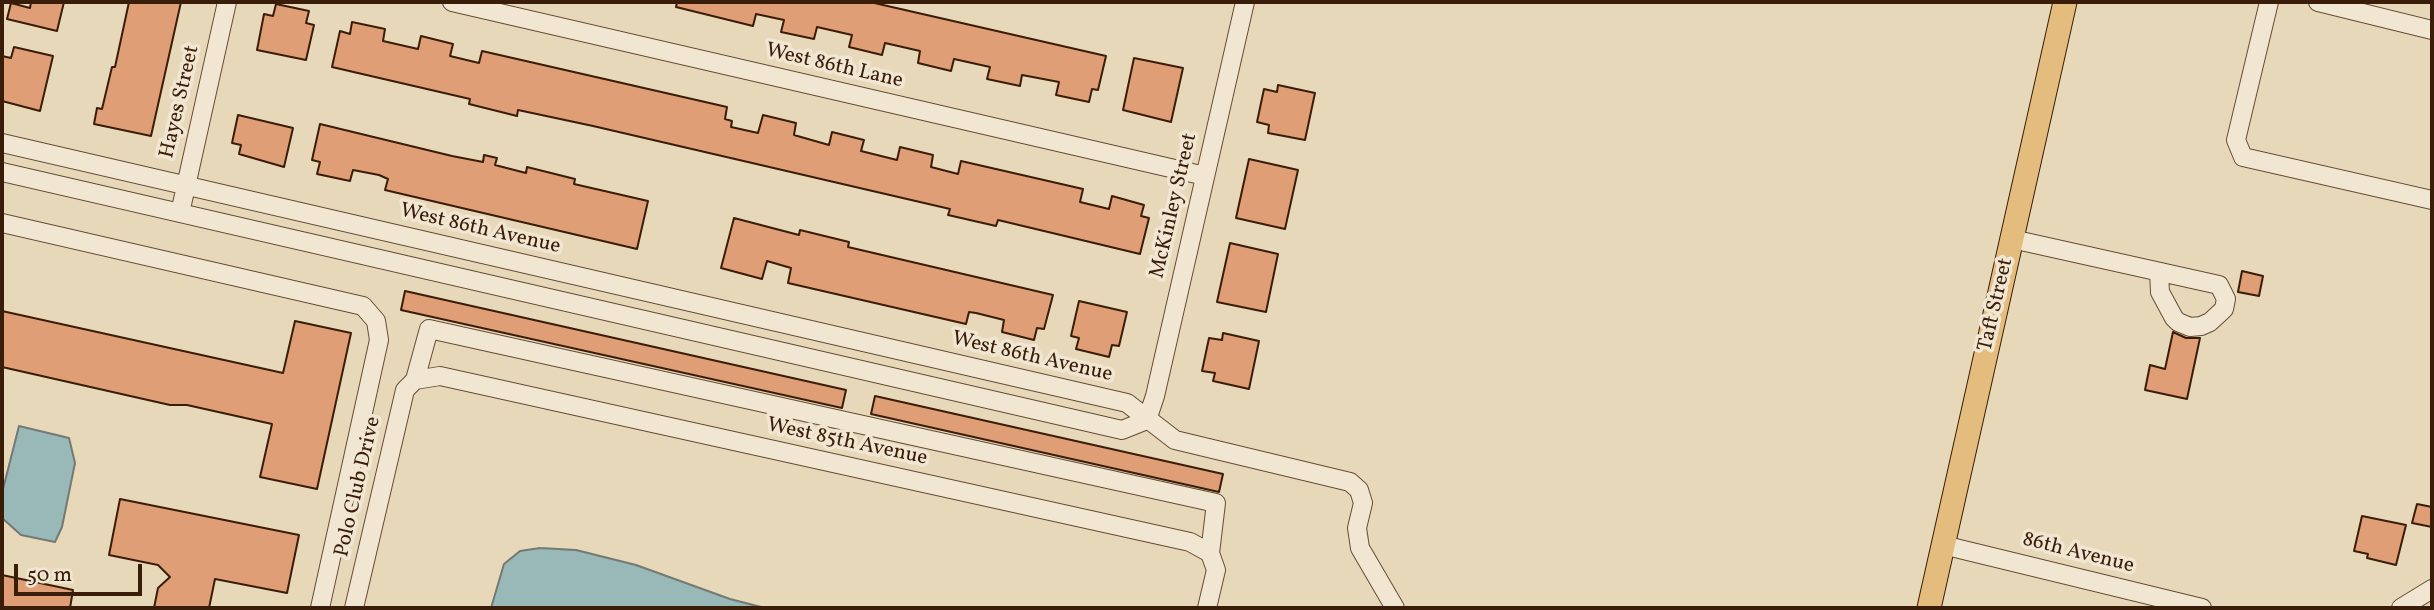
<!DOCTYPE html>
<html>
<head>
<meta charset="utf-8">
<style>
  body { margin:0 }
  #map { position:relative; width:2434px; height:610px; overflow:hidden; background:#e8d8ba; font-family:Vollkorn,serif }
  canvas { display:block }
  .frame { position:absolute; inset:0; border:4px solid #3a1d08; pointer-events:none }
  .scale { position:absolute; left:14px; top:564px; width:128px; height:32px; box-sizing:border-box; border:4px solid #3a1d08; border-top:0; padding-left:9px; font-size:21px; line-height:24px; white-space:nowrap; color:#3a1d08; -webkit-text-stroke:5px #f0e6d2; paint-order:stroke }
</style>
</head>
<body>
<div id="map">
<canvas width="2434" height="610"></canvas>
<div class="frame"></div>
<div class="scale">50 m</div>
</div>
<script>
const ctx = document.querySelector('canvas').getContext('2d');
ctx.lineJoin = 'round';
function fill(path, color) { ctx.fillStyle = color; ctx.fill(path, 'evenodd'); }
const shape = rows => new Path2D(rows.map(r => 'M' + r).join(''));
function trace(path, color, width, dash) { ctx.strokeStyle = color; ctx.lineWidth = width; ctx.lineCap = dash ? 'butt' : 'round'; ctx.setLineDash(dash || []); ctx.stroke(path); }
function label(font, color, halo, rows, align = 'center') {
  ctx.font = font + ' Vollkorn,serif'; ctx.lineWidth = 7; ctx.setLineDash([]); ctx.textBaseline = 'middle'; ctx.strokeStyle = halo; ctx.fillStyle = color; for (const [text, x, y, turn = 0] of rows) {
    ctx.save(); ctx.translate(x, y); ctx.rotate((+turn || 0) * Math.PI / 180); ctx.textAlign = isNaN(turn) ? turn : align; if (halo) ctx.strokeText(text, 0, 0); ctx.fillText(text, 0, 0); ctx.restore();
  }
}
const water = shape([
  [19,426,69,438,75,463,62,527,55,542,21,535,2,518,2,493,19,426],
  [540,548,576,550,636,565,730,599,765,608,491,608,504,564,520,551,540,548]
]);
fill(water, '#99b8b8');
trace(water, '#737a72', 2);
const building = shape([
  [31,2,64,2,57,31,7,19,11,3,30,8,31,2],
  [129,2,181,2,151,136,94,124,97,108,102,109,112,67,115,67,129,2],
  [677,2,870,2,1106,56,1098,90,1092,89,1089,102,1056,95,1059,82,1022,75,1020,86,987,79,990,67,954,59,951,71,918,63,920,51,885,43,882,55,849,47,852,35,817,27,814,39,781,32,784,20,756,14,753,26,676,7,677,2],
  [276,4,309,11,306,23,314,25,306,60,257,50,264,14,273,16,276,4],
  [352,22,385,29,383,41,418,49,421,36,453,44,450,56,479,63,482,51,727,107,725,119,732,121,731,127,758,133,763,115,796,123,794,135,829,145,832,132,864,140,861,151,897,160,900,147,933,155,931,167,958,174,961,161,1083,189,1080,202,1109,209,1112,196,1144,205,1141,216,1149,218,1140,254,998,220,996,226,948,215,950,209,593,126,518,110,517,116,469,104,470,99,332,67,340,31,350,34,352,22],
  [14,47,53,56,40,111,2,101,2,56,11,58,14,47],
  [1134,58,1183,68,1171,122,1123,110,1134,58],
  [1278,85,1315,93,1305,140,1268,133,1269,125,1257,122,1264,89,1277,92,1278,85],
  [238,115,293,128,284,167,239,154,241,145,232,143,238,115],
  [320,124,452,156,483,162,484,155,497,158,495,165,526,173,527,167,575,179,574,184,648,201,637,249,385,190,388,179,379,175,353,170,350,181,317,174,320,162,312,160,320,124],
  [1249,159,1298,170,1285,229,1236,218,1249,159],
  [734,218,799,235,800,230,849,242,848,247,1053,295,1044,329,1037,328,1034,340,1002,332,1004,320,976,313,969,312,966,324,788,283,791,268,767,261,762,279,721,268,734,218],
  [1230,243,1278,254,1266,312,1217,302,1230,243],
  [2242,271,2263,276,2259,296,2238,292,2242,271],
  [405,291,846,390,842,408,401,310,405,291],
  [1079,301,1127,312,1119,346,1112,345,1109,357,1076,349,1079,338,1071,336,1079,301],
  [2,311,283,373,295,321,351,333,317,489,260,477,272,424,187,405,170,405,2,367,2,311],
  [2173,332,2186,338,2200,338,2187,399,2145,390,2150,365,2165,369,2173,332],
  [1223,333,1259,341,1249,389,1213,381,1215,373,1202,371,1209,338,1222,340,1223,333],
  [875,396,1223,474,1219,492,871,414,875,396],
  [120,499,299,535,287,593,215,579,209,608,154,608,158,588,170,577,158,565,109,555,120,499],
  [2417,504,2432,507,2432,527,2412,523,2417,504],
  [2362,516,2406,525,2396,565,2367,558,2368,554,2354,551,2362,516],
  [2,575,73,590,70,608,2,608,2,575]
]);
fill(building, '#df9e76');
trace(building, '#3a1d08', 2);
const minor = shape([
  [452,2,1205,176],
  [2269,2,2236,140,2243,157,2432,200],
  [2318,2,2432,30],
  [2,143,1127,403,1175,440,1350,482,1359,490,1363,503,1357,528,1360,548,1395,608],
  [2,172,1122,430,1147,420],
  [180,213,227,2],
  [2,223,363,306,376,321,379,340,320,608],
  [2012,239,2219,285,2226,299,2224,309,2210,322,2201,326,2190,327,2178,322,2174,318,2160,292,2159,272],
  [415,380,440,376,1190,542,1210,553,1216,570,1207,608],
  [1147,420,1155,396,1245,2],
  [1943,545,2202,608],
  [354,608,405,390,415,380,429,329,1216,503,1210,553],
  [2401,608,2432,589]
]);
const major = shape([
  [1929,608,2065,2]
]);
trace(minor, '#664c34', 20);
trace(major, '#3a1d08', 25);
trace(minor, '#f0e6d2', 18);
trace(major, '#e4bc7d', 23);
label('21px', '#3a1d08', '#f0e6d2', [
  ["West 86th Lane",834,67,13],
  ["Hayes Street",181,102,-77],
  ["McKinley Street",1175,206,-77],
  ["West 86th Avenue",480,230,13],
  ["Taft Street",1997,305,-77],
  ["West 86th Avenue",1032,358,13],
  ["West 85th Avenue",847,443,12],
  ["Polo Club Drive",359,487,-77],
  ["86th Avenue",2078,554,14]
]);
</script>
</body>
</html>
